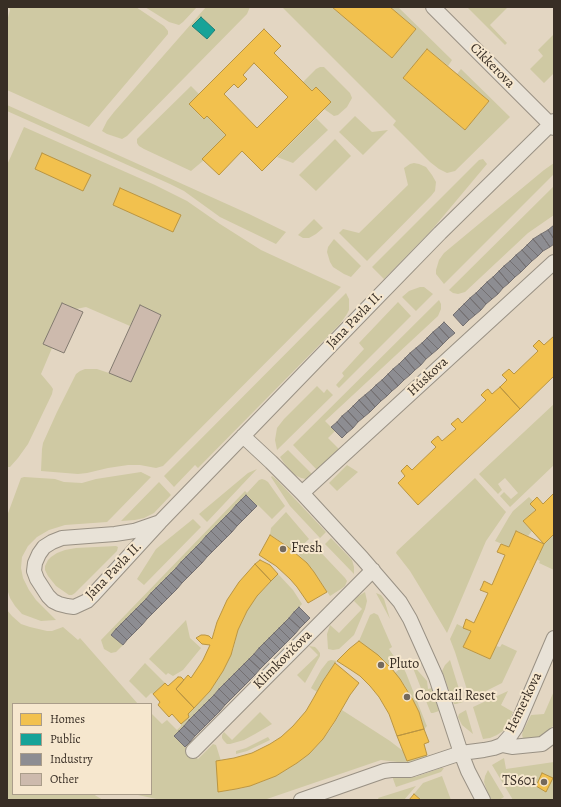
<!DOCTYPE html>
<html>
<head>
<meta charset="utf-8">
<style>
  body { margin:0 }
  #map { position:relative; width:561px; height:807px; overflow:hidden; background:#e3d6c2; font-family:Alegreya,serif }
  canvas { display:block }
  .frame { position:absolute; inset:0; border:8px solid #382e25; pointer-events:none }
  .legend { position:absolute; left:12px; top:703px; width:140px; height:92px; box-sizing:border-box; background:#f6e7ce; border:1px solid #aa9d8a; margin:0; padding:5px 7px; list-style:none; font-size:12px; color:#382e25 }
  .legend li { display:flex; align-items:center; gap:8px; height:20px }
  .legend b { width:20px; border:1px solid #aa9d8a }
</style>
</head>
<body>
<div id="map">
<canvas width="561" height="807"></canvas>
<div class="frame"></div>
<ul class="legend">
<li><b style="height:11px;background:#f2c14e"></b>Homes</li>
<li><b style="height:11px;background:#17a398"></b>Public</li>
<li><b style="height:11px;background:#8d8d92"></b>Industry</li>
<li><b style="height:11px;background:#cdbaad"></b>Other</li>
</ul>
</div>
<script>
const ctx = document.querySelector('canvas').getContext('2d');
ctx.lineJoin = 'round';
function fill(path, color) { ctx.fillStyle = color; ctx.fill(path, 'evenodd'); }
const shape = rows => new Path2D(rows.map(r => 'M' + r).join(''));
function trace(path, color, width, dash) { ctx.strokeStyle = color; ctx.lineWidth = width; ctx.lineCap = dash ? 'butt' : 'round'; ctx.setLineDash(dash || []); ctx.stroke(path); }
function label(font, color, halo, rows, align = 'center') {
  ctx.font = font + ' Alegreya,serif'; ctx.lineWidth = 4; ctx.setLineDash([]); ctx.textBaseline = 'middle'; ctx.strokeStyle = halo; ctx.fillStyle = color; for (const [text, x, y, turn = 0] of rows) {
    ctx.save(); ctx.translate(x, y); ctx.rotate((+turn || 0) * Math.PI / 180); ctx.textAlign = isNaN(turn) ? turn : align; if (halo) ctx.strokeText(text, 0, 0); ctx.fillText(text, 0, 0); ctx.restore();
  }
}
fill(shape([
  [9,7,136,7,164,26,168,31,168,34,89,127,7,90,7,21,10,10],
  [145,7,197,7,183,22,179,25,169,22],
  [206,7,250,7,247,14,127,136,122,139,107,134,102,131,107,121,114,112],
  [282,7,332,7,392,58,416,29,390,7,398,7,452,60,448,66,427,49,403,78,465,130,489,101,457,74,461,69,510,117,455,171,447,173,439,169,430,162,393,125,396,121],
  [467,7,508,7,490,25,507,43,505,45],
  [554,34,554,73,544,83,530,69,543,56,538,50],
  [320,67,324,67,350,93,352,98,347,107,338,115,334,116,324,109,331,102,312,91,303,82,316,69],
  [191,86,199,94,189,104,203,119,207,116,226,135,203,158,204,160,191,171,144,149,139,146,137,143,137,139,141,135],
  [7,105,249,214,286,232,276,244,220,217,184,191,170,184,7,111],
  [355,116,372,132,388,130,363,155,339,132],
  [316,118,328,130,293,163,277,157],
  [24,127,155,185,187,201,220,224,261,250,341,287,163,466,156,468,140,465,128,465,108,468,87,473,78,474,41,471,42,449,43,443,57,412,76,374,80,371,85,369,97,369,109,373,131,382,161,315,140,305,130,326,86,307,76,309,62,303,44,344,52,348,41,374,51,386,53,389,52,394,28,444,18,458,10,467,7,467,7,165],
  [335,139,351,156,316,191,299,175],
  [483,159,487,164,430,232,384,279,372,267,479,160],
  [414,163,419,164,426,167,432,175,436,182,435,191,431,196,367,261,339,233,343,229,359,233,408,185,404,168,410,164],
  [554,163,554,174,444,284,436,274,436,270,439,260,444,253,544,170],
  [554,186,554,215,528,233,465,292,458,294,453,293,449,290],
  [314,219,323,228,316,234,309,238,303,238,298,235],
  [334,239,361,266,351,277,344,274,333,267,330,262,327,252,328,247],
  [420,287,424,287,433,294,416,311,402,297,409,291],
  [346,293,349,299,349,310,347,314,340,324,198,468,195,465,174,487,164,476],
  [439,300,441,304,441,309,438,316,325,421,335,431,328,438,339,449,317,470,293,445],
  [398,302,411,316,339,388,336,385,344,376,342,373,364,349,359,343],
  [317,386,324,393,327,389,333,395,277,450,275,440,277,428,284,419],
  [554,404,554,465,510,507,500,496,504,492,511,499,518,493,505,478,498,484,502,490,498,494,479,474],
  [288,450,312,474,309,477,306,479,301,478,293,474,284,463,280,457],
  [347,465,358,472,337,491,329,483],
  [257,469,207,522,199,514,248,473],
  [141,472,151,477,114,515,107,522,65,525,49,530,37,537,28,546,22,557,21,568,23,578,29,590,36,600,56,620,41,621,22,614,15,606,10,598,7,589,7,516,21,478,24,477,55,479,64,482,82,483,96,479],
  [272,476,278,481,326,532,320,538,290,506,271,477],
  [475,478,506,512,486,541,447,633,424,594,410,571,396,553,397,551],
  [262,479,265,480,268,482,285,506,272,519,258,505,257,506,246,495,112,634,123,645,116,652,111,653,104,649,101,640,245,491,247,493,259,480],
  [159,482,171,495,154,513,144,518,135,520,121,521],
  [529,497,533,501,530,504,536,510,523,521,532,531,528,536,516,531,509,547,495,541,509,517,513,511],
  [286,512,309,539,295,552,280,541,270,535,271,528],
  [193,519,201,527,144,585,137,579,156,549],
  [554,534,554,570,539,563,540,561,536,559,544,544],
  [331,538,352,560,354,567,354,574,325,544],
  [311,542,345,578,347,581,345,586,341,589,330,596,314,572,299,555],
  [116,546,118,547,117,551,75,593,72,595,69,595,56,586,48,576,45,570,45,566,48,560,51,557,57,553,65,550,76,548],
  [278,574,293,590,302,604,174,736,198,759,213,744,216,745,221,761,219,792,243,788,261,782,276,776,297,763,309,754,323,739,332,727,342,710,390,741,403,751,407,761,427,755,427,756,426,758,412,762,406,763,381,760,264,800,161,800,138,795,137,794,151,794,151,713,162,724,167,720,177,730,181,726,181,724,188,717,188,714,210,691,223,671,233,650,238,630,247,611,257,596,271,581],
  [365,592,367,601,365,609,354,635,339,649,333,650,328,649,327,634,330,625,339,633,362,609,354,601,357,597],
  [376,593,381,595,384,599,390,619],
  [7,610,12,616,21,624,30,627,47,631,52,631,63,627,78,640,80,638,138,704,13,704,13,794,93,794,103,800,7,800],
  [374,613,378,615,392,647,389,649,395,658,397,657,398,659,397,662,392,665,387,664,359,641,370,615],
  [186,620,190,638,201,648,183,670,173,676,168,673,166,675,149,659],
  [457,624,471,631,463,647,490,659,496,646,500,647,502,644,517,651,502,683,470,699,455,652,450,639],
  [309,646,315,647,317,649,320,653,320,656,305,683,297,675,318,655],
  [331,660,337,661,326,676,317,692,311,688,321,670,328,661],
  [450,660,463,702,456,704,454,704,442,671,445,665],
  [145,663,165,683,153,694,151,693,146,698,129,681],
  [411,663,427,681,428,689,432,688,439,711,433,713,431,713,430,711],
  [400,668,404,669,406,673,426,724,427,726,424,729,419,712,413,700,405,686,395,673],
  [508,691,501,705,513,712,507,726,503,731,497,735,490,738,483,739,473,707],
  [554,691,554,725,545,734,540,737,526,739,523,738,522,735,523,731,531,715,544,714],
  [466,710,473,734,462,725,458,717,459,714],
  [260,712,272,724,255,734,244,740,230,744,227,744,224,741,222,738,222,735,224,732,232,740],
  [268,737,270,740,247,751,236,754,236,751,246,748],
  [504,758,506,769,554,762,554,800,513,800,492,765],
  [441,768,444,768,441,772,396,787,392,776,415,777],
  [488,770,504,797,499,800,491,800,487,791,484,782,485,776],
  [442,776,451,800,421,800,414,794,423,783],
  [416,786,404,800,379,800,378,798]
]), '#cfc9a3');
const homes = shape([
  [332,7,390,7,416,29,392,58,332,7],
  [264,29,281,46,274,53,312,91,316,87,331,102,262,171,242,151,219,175,202,159,226,135,207,116,204,119,189,104,264,29],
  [254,63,288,97,257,128,224,94,234,84,238,88,247,79,243,75,254,63],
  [427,49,489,101,465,130,403,78,427,49],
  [42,153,91,175,83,191,35,169,42,153],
  [120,188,181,215,173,232,113,205,120,188],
  [554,336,554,376,520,409,500,387,507,380,502,375,509,369,514,374,538,351,533,346,539,340,544,345,554,336],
  [500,387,520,409,418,505,398,483,405,476,401,471,407,465,412,470,436,447,431,442,434,439,438,436,442,441,456,429,451,424,458,418,462,423,486,400,481,395,485,391,488,389,492,394,500,387],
  [554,493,554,534,544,544,523,521,536,510,530,504,537,497,543,504,554,493],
  [516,531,544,544,490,659,463,647,471,631,463,628,466,619,474,623,488,593,480,590,482,586,484,581,492,585,505,555,497,552,501,544,509,547,516,531],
  [270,535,288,547,307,563,314,572,327,592,308,603,297,587,290,579,276,566,259,555,270,535],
  [260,560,270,565,278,574,271,581,255,564,260,560],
  [255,564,271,581,257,596,247,611,238,630,231,655,223,671,210,691,194,708,176,689,188,675,191,678,203,660,210,645,202,644,196,638,201,635,205,635,209,636,212,639,217,622,227,600,239,582,255,564],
  [359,641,378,655,392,669,400,679,413,700,419,712,424,729,397,736,389,714,379,697,370,686,360,676,348,668,337,661,349,649,359,641],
  [335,663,359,683,350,695,335,721,323,739,309,754,297,763,276,776,250,786,236,789,218,792,216,761,234,758,252,753,270,744,281,737,293,726,306,711,313,699,323,681,335,663],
  [178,677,181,677,184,680,176,689,194,708,188,714,189,717,181,724,172,714,169,717,158,705,160,702,153,694,165,683,168,686,178,677],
  [424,729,429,742,424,744,427,755,407,761,397,736,424,729],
  [542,773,553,778,546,792,536,786,542,773],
  [414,794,421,800,409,800,414,794]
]);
fill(homes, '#f2c14e');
trace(homes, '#ba9542', 1);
const public = shape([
  [201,17,215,30,207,39,192,26,201,17]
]);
fill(public, '#17a398');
trace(public, '#218076', 1);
const industry = shape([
  [554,225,554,239,548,230,554,225],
  [548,230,554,239,554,244,550,247,541,234,548,230],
  [541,234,550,247,543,251,533,239,541,234],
  [533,239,543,251,538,256,527,245,533,239],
  [527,245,538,256,532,261,522,250,527,245],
  [522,250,532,261,526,267,516,255,522,250],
  [516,255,526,267,521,272,510,261,516,255],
  [510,261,521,272,515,277,504,266,510,261],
  [504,266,515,277,509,283,499,271,504,266],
  [499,271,509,283,503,288,493,277,499,271],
  [493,277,503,288,498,294,487,282,493,277],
  [487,282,498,294,492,299,481,288,487,282],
  [481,288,492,299,486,304,476,293,481,288],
  [476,293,486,304,481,310,470,298,476,293],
  [470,298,481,310,475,315,464,304,470,298],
  [464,304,475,315,469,320,459,309,464,304],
  [459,309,469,320,463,326,453,315,459,309],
  [444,322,455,333,449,338,439,327,444,322],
  [439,327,449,338,443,344,433,332,439,327],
  [433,332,443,344,438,349,427,338,433,332],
  [427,338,438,349,432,354,422,343,427,338],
  [422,343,432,354,426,359,416,348,422,343],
  [416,348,426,359,421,365,410,353,416,348],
  [410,353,421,365,415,370,405,358,410,353],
  [405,358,415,370,410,375,399,364,405,358],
  [399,364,410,375,404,380,393,369,399,364],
  [393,369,404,380,398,386,388,374,393,369],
  [388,374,398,386,392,391,382,380,388,374],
  [382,380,392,391,387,396,376,385,382,380],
  [376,385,387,396,381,401,371,390,376,385],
  [371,390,381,401,375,407,365,395,371,390],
  [365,395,375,407,370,412,359,400,365,395],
  [359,400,370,412,364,417,353,406,359,400],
  [353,406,364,417,358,422,348,411,353,406],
  [348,411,358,422,353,428,342,416,348,411],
  [342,416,353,428,347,433,337,422,342,416],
  [337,422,347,433,342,438,331,427,337,422],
  [246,495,257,506,252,511,241,500,246,495],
  [241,500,252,511,247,516,236,505,241,500],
  [236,505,247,516,242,521,231,511,236,505],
  [231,511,242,521,237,526,226,516,231,511],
  [226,516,237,526,232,532,221,521,226,516],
  [221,521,232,532,227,537,216,526,221,521],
  [216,526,227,537,222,542,211,531,216,526],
  [211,531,222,542,217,547,206,536,211,531],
  [206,536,217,547,212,552,201,542,206,536],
  [201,542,212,552,207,557,196,547,201,542],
  [196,547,207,557,202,563,191,552,196,547],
  [191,552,202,563,197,568,186,557,191,552],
  [186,557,197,568,192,573,181,562,186,557],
  [181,562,192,573,187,578,176,568,181,562],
  [176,568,187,578,182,583,171,573,176,568],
  [171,573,182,583,177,589,166,578,171,573],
  [166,578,177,589,172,594,161,583,166,578],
  [161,583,172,594,167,599,156,588,161,583],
  [156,588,167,599,162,604,151,593,156,588],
  [151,593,162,604,157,609,146,599,151,593],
  [146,599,157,609,152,614,141,604,146,599],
  [141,604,152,614,147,619,136,609,141,604],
  [299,607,310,618,305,623,294,612,299,607],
  [136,609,147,619,142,625,131,614,136,609],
  [294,612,305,623,300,628,289,618,294,612],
  [131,614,142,625,137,630,126,619,131,614],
  [289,618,300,628,295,634,284,623,289,618],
  [126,619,137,630,132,635,121,624,126,619],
  [284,623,295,634,290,639,279,628,284,623],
  [121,624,132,635,127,640,116,629,121,624],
  [279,628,290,639,285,644,274,633,279,628],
  [116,629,127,640,123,645,111,635,116,629],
  [274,633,285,644,280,649,269,638,274,633],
  [269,638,280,649,275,654,264,643,269,638],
  [264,643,275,654,270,659,259,648,264,643],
  [259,648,270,659,265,664,254,654,259,648],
  [254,654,265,664,260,669,249,659,254,654],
  [249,659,260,669,255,675,244,664,249,659],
  [244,664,255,675,250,680,239,669,244,664],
  [239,669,250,680,245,685,234,674,239,669],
  [234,674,245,685,240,690,229,679,234,674],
  [229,679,240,690,235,695,224,684,229,679],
  [224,684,235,695,230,700,219,689,224,684],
  [219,689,230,700,225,705,214,695,219,689],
  [214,695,225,705,220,711,209,700,214,695],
  [209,700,220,711,215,716,204,705,209,700],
  [204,705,215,716,210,721,199,710,204,705],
  [199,710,210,721,205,726,194,715,199,710],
  [194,715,205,726,200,731,189,720,194,715],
  [189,720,200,731,195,736,184,726,189,720],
  [184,726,195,736,190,742,179,731,184,726],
  [179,731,190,742,185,747,174,736,179,731]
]);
fill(industry, '#8d8d92');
trace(industry, '#747071', 1);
const building = shape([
  [62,303,83,312,64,353,43,344,62,303],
  [140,305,161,315,131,382,109,373,140,305]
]);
fill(building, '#cdbaad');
trace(building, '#827a6f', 1);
const minor = shape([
  [433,7,554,128],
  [243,436,271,462,302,493,362,558,400,602,410,619,436,677,461,753,468,771,483,800],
  [302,493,554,262],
  [160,522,134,531,115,534,62,538,52,542,44,547,39,554,35,563,34,571,37,579,48,596,53,601,59,604,67,606,74,607,87,601,93,595,160,522,370,305,440,233,554,121],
  [502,745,512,747,542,744,554,735],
  [193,751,373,570],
  [301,800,384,771,391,770,410,770,461,753,484,750,494,748,502,745,510,736,516,727,554,638]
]);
trace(minor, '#999184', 16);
trace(minor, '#e8e2d7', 14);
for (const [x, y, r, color] of [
  [283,549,4,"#74695c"],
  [381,665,4,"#74695c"],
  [407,697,4,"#74695c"],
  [544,782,4,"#74695c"]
]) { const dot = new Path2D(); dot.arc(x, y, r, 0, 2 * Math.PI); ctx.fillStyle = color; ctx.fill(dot); trace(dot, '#f6e7ce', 1.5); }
label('14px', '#382e25', '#f6e7ce', [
  ["Cikkerova",492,66,45],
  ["Jána Pavla II.",355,320,-46],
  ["Húskova",428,377,-43],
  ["Jána Pavla II.",114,571,-46],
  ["Klimkovičova",283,660,-45],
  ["Hemerkova",524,703,-64]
]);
label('14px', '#382e25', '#f6e7ce', [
  ["Fresh",291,549],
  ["Pluto",389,665],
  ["Cocktail Reset",415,697],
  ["TS601",536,782,"right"]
], 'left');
</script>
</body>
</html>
